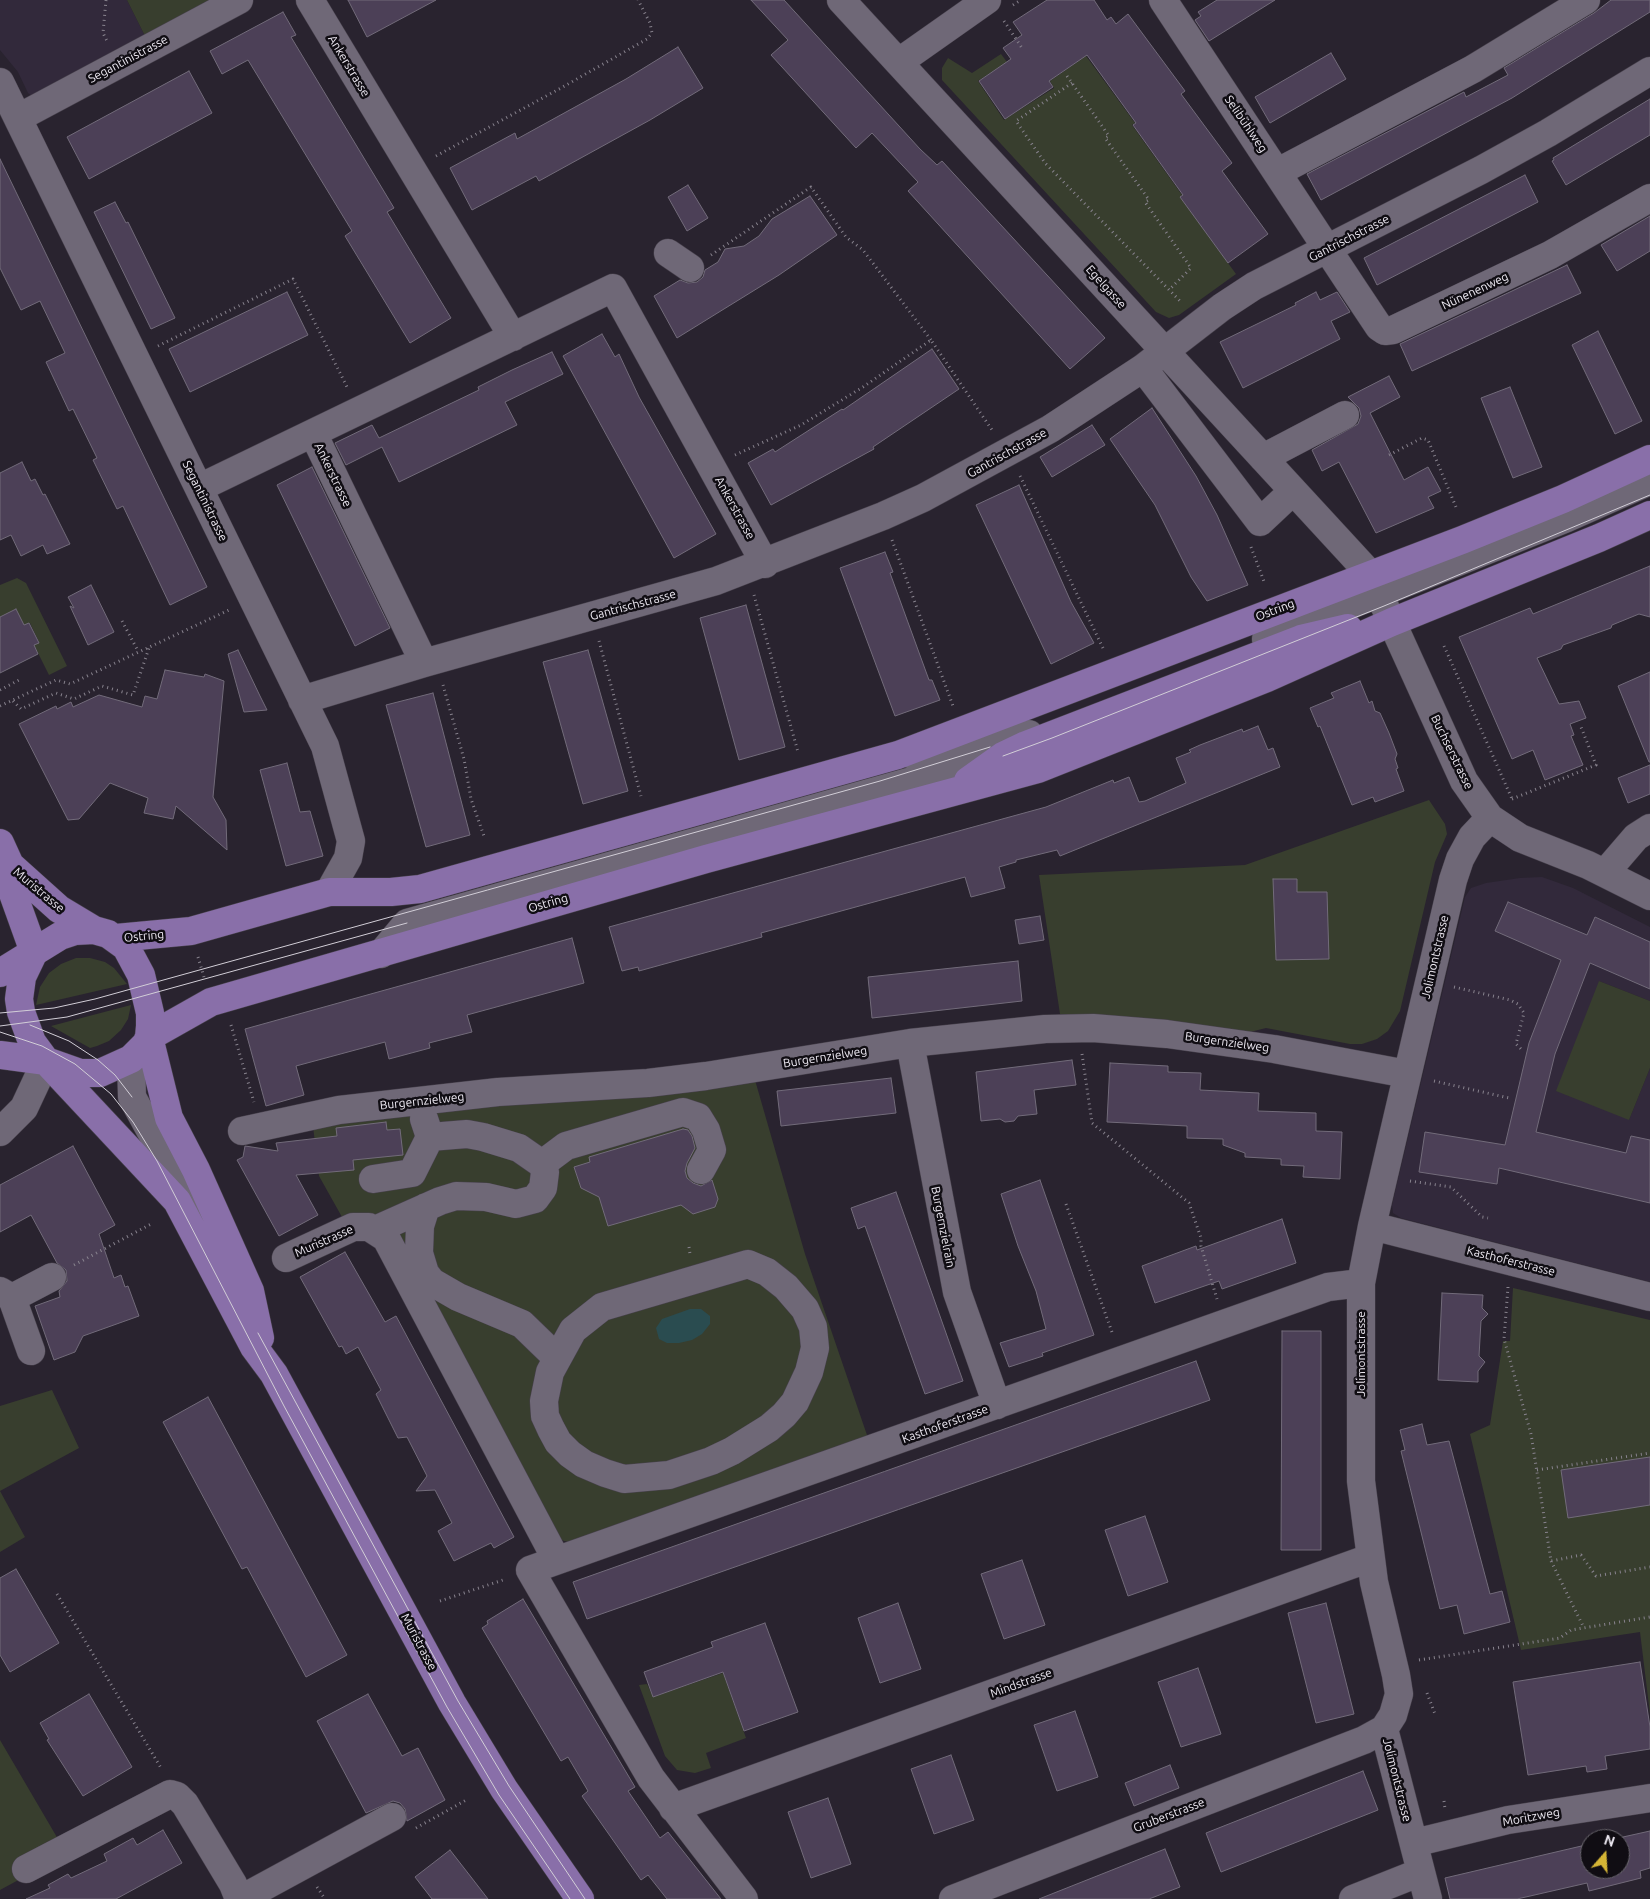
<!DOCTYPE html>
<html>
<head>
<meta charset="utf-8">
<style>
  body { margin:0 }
  #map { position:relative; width:1650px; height:1899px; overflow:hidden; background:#29232f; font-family:Ubuntu,sans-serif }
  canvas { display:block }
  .north { position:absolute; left:1580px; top:1829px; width:50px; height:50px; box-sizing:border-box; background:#100d13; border:1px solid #68656c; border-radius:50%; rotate:19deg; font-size:14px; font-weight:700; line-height:20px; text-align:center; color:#ede9f2 }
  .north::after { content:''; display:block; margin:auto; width:18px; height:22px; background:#d5b535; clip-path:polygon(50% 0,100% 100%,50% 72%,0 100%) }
</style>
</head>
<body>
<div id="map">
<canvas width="1650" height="1899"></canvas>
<div class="north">N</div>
</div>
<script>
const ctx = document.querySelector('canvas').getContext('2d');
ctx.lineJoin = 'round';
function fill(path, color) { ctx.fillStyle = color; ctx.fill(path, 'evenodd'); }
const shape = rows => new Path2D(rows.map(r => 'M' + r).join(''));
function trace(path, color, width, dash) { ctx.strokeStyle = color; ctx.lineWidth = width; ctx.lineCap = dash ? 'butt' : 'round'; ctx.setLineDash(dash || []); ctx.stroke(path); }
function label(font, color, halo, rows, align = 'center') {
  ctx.font = font + ' Ubuntu,sans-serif'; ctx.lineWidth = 5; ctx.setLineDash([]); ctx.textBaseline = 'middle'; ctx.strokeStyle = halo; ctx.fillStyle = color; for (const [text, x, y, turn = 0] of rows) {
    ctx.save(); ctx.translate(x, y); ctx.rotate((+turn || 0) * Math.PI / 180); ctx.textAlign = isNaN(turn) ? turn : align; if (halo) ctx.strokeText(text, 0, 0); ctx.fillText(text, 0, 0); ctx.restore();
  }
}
fill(shape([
  [0,0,127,0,147,40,33,97,28,93,18,72,0,50],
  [1542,877,1573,888,1650,927,1650,1001,1599,981,1629,1120,1650,1068,1650,1282,1401,1218,1393,1213,1392,1205,1465,897,1471,888,1486,883,1520,878]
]), '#32293b');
fill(shape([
  [127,0,222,0,147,40],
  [1001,54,1007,62,978,81,1004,120,1054,88,1050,81,1086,56,1135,123,1132,125,1182,195,1180,197,1236,274,1179,315,1169,318,1156,312,942,80,942,68,948,58,972,73],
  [17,578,26,583,67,666,49,675,34,645,39,642,30,623,24,625,16,609,0,617,0,585],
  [1429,800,1445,824,1447,834,1435,862,1400,1011,1388,1031,1377,1039,1362,1044,1350,1044,1266,1028,1250,1032,1060,1014,1039,875,1245,865],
  [76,958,90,958,105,962,114,968,127,984,36,1005,40,987,49,973,61,964],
  [1599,981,1650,1001,1650,1068,1629,1120,1556,1091],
  [131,1005,128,1019,121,1030,109,1041,97,1046,90,1048,51,1026],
  [755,1080,805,1254,868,1438,569,1542,564,1541,559,1538,375,1216,359,1213,342,1217,319,1176,313,1126,333,1122],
  [1513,1288,1650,1320,1650,1714,1640,1632,1521,1650,1470,1434,1490,1425,1503,1341,1510,1341],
  [52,1390,79,1448,0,1491,25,1537,0,1552,0,1406],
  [723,1673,746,1738,706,1753,711,1768,695,1773,677,1770,665,1756,639,1685,647,1684,653,1697],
  [0,1740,58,1839,24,1877,0,1890]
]), '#383e2e');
fill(shape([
  [690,1309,701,1309,710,1316,710,1324,702,1334,692,1340,679,1343,667,1343,659,1339,656,1328,662,1319]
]), '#2a4c50');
const building = shape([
  [348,0,436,0,367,37,348,0],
  [751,0,784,0,920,149,937,165,942,161,1105,338,1070,369,908,191,918,182,872,133,856,148,771,55,788,40,751,0],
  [1047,0,1094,0,1107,20,1111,17,1116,24,1128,14,1185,91,1181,94,1232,163,1222,171,1268,234,1228,263,1180,197,1183,195,1133,125,1136,123,1087,55,1049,81,1053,87,1005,119,979,81,1011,59,1003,48,1022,35,1013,22,1047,0],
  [1217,0,1275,0,1209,41,1195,20,1201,16,1198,12,1217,0],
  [1611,0,1650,0,1650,12,1512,98,1321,200,1307,174,1464,92,1466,97,1508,75,1504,68,1594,13,1611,0],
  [283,12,296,35,291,37,394,208,387,212,451,318,410,343,345,236,352,231,248,60,222,74,210,51,283,12],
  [678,47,703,88,650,120,539,181,536,176,472,210,450,168,515,133,517,139,626,79,678,47],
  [1331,53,1346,79,1270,123,1255,97,1331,53],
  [189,71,212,113,89,179,67,137,189,71],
  [1650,99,1650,135,1566,185,1552,161,1554,160,1553,158,1650,99],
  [0,159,207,587,170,605,123,506,117,509,93,460,97,458,73,409,69,411,46,362,65,353,40,301,21,310,0,268,0,159],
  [1525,175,1538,202,1377,285,1364,258,1525,175],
  [688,185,708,218,687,231,668,197,688,185],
  [810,196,837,235,779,275,677,338,654,296,680,280,688,283,697,282,703,277,705,270,718,262,725,249,744,246,759,236,772,219,810,196],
  [115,202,126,223,128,222,175,318,151,329,94,212,115,202],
  [1650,216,1650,251,1617,271,1601,245,1650,216],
  [1567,265,1581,293,1412,371,1400,344,1567,265],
  [287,292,308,335,190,392,169,349,287,292],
  [1316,292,1320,300,1337,292,1350,312,1331,321,1340,339,1243,388,1220,342,1296,305,1295,303,1316,292],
  [1598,331,1642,421,1615,434,1572,345,1598,331],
  [602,334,615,357,619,354,639,397,716,534,674,558,563,356,602,334],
  [932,349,959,389,873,447,874,449,771,505,748,463,773,449,775,452,842,409,843,410,932,349],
  [552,352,563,374,505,402,517,425,399,482,382,447,346,465,335,443,372,425,379,438,479,390,478,387,512,370,552,352],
  [1389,376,1400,397,1370,413,1404,480,1428,467,1441,491,1428,497,1434,508,1376,533,1339,462,1322,471,1312,450,1358,424,1361,416,1359,408,1348,397,1389,376],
  [1510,387,1542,467,1513,478,1481,398,1510,387],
  [1152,408,1196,476,1217,515,1248,585,1207,601,1191,577,1155,505,1110,439,1152,408],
  [1092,425,1105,445,1052,477,1040,457,1092,425],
  [22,462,31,481,35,479,43,495,45,494,70,544,47,554,43,545,21,556,11,535,0,540,0,473,22,462],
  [312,467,390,628,355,646,277,485,312,467],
  [1019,485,1071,602,1094,643,1051,664,976,505,1019,485],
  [885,552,893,572,890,573,929,680,932,680,940,700,895,716,840,568,885,552],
  [1650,566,1650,617,1639,614,1612,625,1611,628,1563,645,1561,649,1537,658,1559,704,1579,701,1586,718,1570,724,1574,735,1571,736,1583,765,1545,780,1533,750,1512,759,1459,637,1530,608,1533,614,1650,566],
  [91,585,114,632,88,645,70,606,74,608,68,597,91,585],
  [746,605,785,747,739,760,700,618,746,605],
  [16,609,24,625,29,623,39,643,34,645,38,654,0,673,0,617,16,609],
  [238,650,260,696,267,710,244,712,228,654,238,650],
  [588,650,628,791,583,804,543,662,588,650],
  [165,670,204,677,205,674,224,681,213,797,226,820,227,850,176,806,173,819,144,813,148,798,110,783,79,819,68,820,19,724,56,706,57,709,71,702,73,707,99,695,142,707,145,696,157,699,165,670],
  [1650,672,1650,762,1649,762,1618,686,1650,672],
  [1360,681,1369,703,1372,701,1375,711,1380,713,1389,733,1397,754,1395,759,1398,768,1396,769,1404,791,1375,802,1373,797,1352,805,1320,726,1318,727,1310,708,1334,698,1331,693,1360,681],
  [433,693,470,835,426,847,386,705,433,693],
  [1258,726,1268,750,1273,748,1280,767,1060,856,1057,850,1016,860,1016,862,999,867,1005,888,971,897,965,877,761,933,762,937,686,958,639,971,638,967,622,971,609,927,1046,807,1113,780,1114,783,1129,777,1139,802,1145,801,1186,783,1176,758,1191,752,1189,750,1200,745,1242,729,1243,732,1258,726],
  [287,763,300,812,310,811,323,856,286,866,260,770,287,763],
  [1650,765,1650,794,1628,803,1618,778,1650,765],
  [1273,879,1297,879,1297,892,1327,892,1329,959,1276,960,1273,879],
  [1508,902,1587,935,1595,917,1650,942,1650,989,1590,963,1555,1054,1536,1132,1626,1153,1631,1136,1650,1140,1650,1203,1499,1168,1497,1184,1419,1172,1425,1132,1505,1145,1529,1043,1561,960,1495,931,1508,902],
  [1040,916,1044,940,1019,944,1015,920,1040,916],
  [572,938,584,983,467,1015,472,1032,429,1043,430,1048,389,1059,385,1042,296,1066,304,1095,266,1106,245,1029,572,938],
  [1018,961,1022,1001,872,1018,868,977,1018,961],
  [1072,1060,1076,1085,1034,1090,1037,1114,1018,1116,1014,1121,1005,1122,1000,1119,981,1121,976,1072,1072,1060],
  [1110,1063,1168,1066,1168,1072,1201,1073,1200,1090,1259,1093,1258,1111,1316,1113,1316,1131,1342,1132,1340,1179,1303,1177,1304,1166,1281,1165,1281,1159,1245,1157,1245,1153,1223,1145,1223,1139,1187,1138,1187,1126,1107,1122,1110,1063],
  [891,1078,896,1113,781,1126,777,1091,891,1078],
  [386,1122,387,1130,400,1129,403,1155,353,1160,354,1170,296,1175,318,1215,279,1236,237,1160,243,1157,245,1146,278,1151,276,1143,337,1136,336,1128,386,1122],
  [683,1129,688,1130,692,1136,695,1148,687,1163,685,1171,687,1178,693,1183,701,1186,712,1180,718,1199,715,1207,693,1214,681,1205,608,1226,599,1197,581,1188,574,1167,590,1162,589,1157,683,1129],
  [73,1146,115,1225,99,1234,114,1278,121,1275,125,1287,128,1286,139,1316,83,1336,75,1352,54,1360,35,1306,60,1297,59,1291,67,1281,66,1270,57,1263,31,1215,0,1232,0,1185,73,1146],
  [1040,1180,1094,1335,1042,1353,1043,1356,1009,1367,1000,1343,1046,1329,1036,1291,1018,1246,1001,1194,1040,1180],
  [896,1192,963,1381,925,1394,865,1226,858,1229,851,1208,896,1192],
  [1282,1219,1296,1263,1222,1289,1219,1281,1155,1303,1142,1266,1196,1246,1197,1250,1282,1219],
  [345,1252,385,1322,396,1316,514,1537,494,1548,491,1543,454,1561,438,1531,452,1523,435,1490,416,1491,427,1476,407,1437,398,1438,376,1394,381,1390,358,1347,346,1354,342,1346,339,1347,300,1277,345,1252],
  [1442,1293,1483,1295,1482,1308,1488,1314,1481,1321,1479,1356,1485,1362,1478,1371,1478,1382,1438,1380,1442,1293],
  [1282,1331,1321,1331,1321,1550,1281,1550,1282,1331],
  [1196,1361,1210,1400,587,1619,573,1582,1196,1361],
  [208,1397,347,1655,306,1677,247,1567,242,1569,163,1422,208,1397],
  [1422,1424,1427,1445,1449,1441,1490,1594,1502,1591,1510,1622,1464,1634,1457,1605,1440,1609,1401,1451,1405,1450,1400,1430,1422,1424],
  [1650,1457,1650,1505,1568,1518,1561,1470,1650,1457],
  [1145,1516,1168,1582,1128,1596,1105,1530,1145,1516],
  [1022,1560,1045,1625,1004,1639,981,1574,1022,1560],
  [16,1569,59,1643,10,1672,0,1655,0,1578,16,1569],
  [523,1599,635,1787,628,1791,660,1838,668,1832,721,1899,667,1899,648,1875,641,1880,582,1796,588,1791,568,1757,561,1761,482,1628,488,1624,487,1621,523,1599],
  [898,1603,921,1669,880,1683,858,1618,898,1603],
  [1326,1603,1354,1714,1316,1723,1288,1613,1326,1603],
  [765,1623,798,1712,744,1731,723,1672,653,1697,644,1672,713,1647,711,1642,765,1623],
  [1640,1662,1650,1727,1650,1749,1605,1756,1607,1769,1587,1772,1586,1766,1528,1775,1513,1682,1640,1662],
  [1198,1668,1221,1734,1181,1747,1158,1682,1198,1668],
  [89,1694,132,1767,83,1796,47,1740,49,1739,40,1723,89,1694],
  [368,1694,402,1756,418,1748,445,1800,407,1821,405,1809,400,1803,393,1801,366,1813,317,1721,368,1694],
  [1075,1711,1098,1777,1057,1791,1034,1725,1075,1711],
  [951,1755,974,1820,934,1834,911,1769,951,1755],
  [1170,1765,1179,1788,1134,1806,1125,1783,1170,1765],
  [1363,1771,1378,1810,1221,1872,1206,1833,1363,1771],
  [828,1798,851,1864,811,1878,788,1812,828,1798],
  [163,1830,182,1863,116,1899,26,1899,50,1888,48,1885,68,1874,71,1878,107,1861,104,1854,133,1838,137,1845,163,1830],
  [1650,1831,1650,1868,1640,1871,1641,1878,1589,1891,1587,1883,1517,1899,1450,1899,1445,1878,1590,1844,1590,1869,1620,1869,1620,1839,1614,1839,1650,1831],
  [1165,1849,1180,1887,1149,1899,1039,1899,1165,1849],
  [450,1850,471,1877,488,1899,432,1899,415,1877,450,1850]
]);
fill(building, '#4c4057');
trace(building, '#726b7a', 1);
const minor = shape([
  [310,0,513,337],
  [841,0,1370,574,1464,781,1490,818,1520,838,1588,865,1650,896],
  [1163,0,1355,291,1379,327,1385,331,1393,330,1550,255,1650,198],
  [899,62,987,0],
  [0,82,325,746,351,841,348,858,329,892],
  [18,118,239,0],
  [1278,172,1473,69,1586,0],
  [668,253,690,268],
  [1143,368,1260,522,1293,491],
  [313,433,424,663],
  [1263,458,1345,415],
  [199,488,613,288,765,564],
  [1266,639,1567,518,1650,481],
  [302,700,424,663,716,581,883,516,923,498,1050,429,1143,368,1222,307,1254,286,1481,170,1548,133,1650,71],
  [910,754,990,747,1029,734],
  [1605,873,1636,837,1650,828],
  [381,954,407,923,997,757],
  [910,1043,957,1292,997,1405],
  [131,1059,132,1097,198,1218],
  [242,1131,339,1110,498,1092,648,1083,706,1076,910,1043,1045,1029,1093,1028,1167,1034,1274,1049,1407,1074],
  [0,1132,24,1108,46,1061],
  [542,1164,566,1146,683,1112,698,1117,706,1130,712,1150,701,1170],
  [373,1179,412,1173,430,1137,424,1119],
  [426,1207,420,1226,419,1253,425,1273,432,1282,458,1297,522,1324,556,1357],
  [1372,1226,1650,1297],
  [375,1230,440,1201,456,1196,486,1197,516,1204,535,1199,543,1188,545,1172,542,1164,519,1148,483,1137,467,1134,430,1137],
  [286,1258,353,1227,369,1227,386,1238,556,1559],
  [748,1264,767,1272,786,1287,805,1309,813,1327,815,1348,809,1372,795,1402,784,1415,769,1428,732,1451,711,1461,669,1475,624,1479,605,1473,584,1464,570,1454,558,1442,551,1429,545,1416,544,1401,550,1372,573,1330,602,1307,748,1264],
  [0,1291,12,1298,31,1351],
  [12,1298,52,1277],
  [673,1808,1370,1558],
  [1414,1843,1508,1820,1650,1798],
  [26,1869,170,1794,177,1796,185,1804,233,1884,239,1899],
  [241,1899,392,1817],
  [744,1899,651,1778,530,1570,1328,1287,1361,1283],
  [953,1899,1364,1740,1384,1729],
  [1353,1899,1421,1872],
  [1428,1899,1384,1729,1393,1715,1399,1694,1396,1675,1374,1582,1361,1481,1361,1283,1372,1226,1453,880,1460,859,1472,837,1490,818]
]);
const major = shape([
  [968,781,1003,756,1026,745,1301,639,1348,628],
  [0,843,10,865,11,888,34,952],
  [10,865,59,909,94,930],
  [116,938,191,931,329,892,391,892,420,889,898,755,1462,540,1563,499,1650,459],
  [34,952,22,977,19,999,21,1012,32,1042,46,1061,177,1201,254,1347,274,1374,452,1703,504,1789,580,1899],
  [0,973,60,936,75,931,94,930,108,934,126,947,141,975,150,1013,150,1026,149,1037,146,1044,131,1059,100,1073,80,1073,46,1061,0,1055],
  [149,1037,211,1002,706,859,1038,769,1267,678,1392,622,1599,538,1650,515],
  [149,1037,169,1118,196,1170,250,1291,260,1338]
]);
trace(minor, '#47414c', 29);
trace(major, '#47414c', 29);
trace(shape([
  [106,0,103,33,107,41],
  [1013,5,1021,0],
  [1004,21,1022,48],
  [1067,76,1109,136,1105,138,1149,200,1145,202,1191,268,1169,290],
  [1072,83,1016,121,1045,163,1182,303],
  [436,156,561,88,647,39,652,33,650,23,638,0],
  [711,255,811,187,846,237,863,250,931,340],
  [158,346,293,279,347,387],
  [735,455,801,425,863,387,931,340,992,430],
  [1389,455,1422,438,1428,440,1456,507],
  [1020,476,1103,648],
  [892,540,953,706],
  [1251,547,1265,584],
  [754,595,798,752],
  [122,621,138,651],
  [599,641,641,796],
  [1444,646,1512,799],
  [443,685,464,759,471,799,485,839],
  [0,690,21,679],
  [13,701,21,709,56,693,74,699,102,686,133,695,149,648],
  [0,706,56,680,70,684,229,610],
  [1512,799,1596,765,1581,727],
  [198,957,204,977],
  [1454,987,1510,1000,1518,1004,1524,1013,1516,1044,1521,1049],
  [231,1025,254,1102],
  [1082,1054,1092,1123,1189,1203,1201,1238,1201,1246,1217,1299],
  [1434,1081,1509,1098],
  [1410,1181,1451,1187,1482,1217,1488,1218],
  [1066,1204,1113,1335],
  [689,1247,690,1254],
  [74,1265,153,1223],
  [1508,1287,1504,1339,1531,1434,1551,1561,1581,1555,1596,1576,1650,1567],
  [1537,1470,1650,1453],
  [1551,1561,1584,1628],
  [57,1594,161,1768],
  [440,1601,506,1579],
  [1419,1660,1560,1638,1571,1630,1650,1617],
  [1427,1693,1435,1714],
  [1444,1801,1445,1809],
  [416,1828,468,1799],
  [317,1887,325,1899]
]), '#88838e', 3, [1, 4]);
trace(minor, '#6f6877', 28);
trace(major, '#896fa9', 28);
trace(shape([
  [1003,756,1052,738,1384,606,1650,495],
  [0,1013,54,1008,95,999,880,781,990,747],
  [30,1025,69,1041,98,1060,115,1075,132,1097],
  [0,1026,67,1017,407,923],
  [0,1032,42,1046,75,1064,111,1094,133,1122,157,1161,284,1406,447,1707,499,1795,570,1899],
  [258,1333,458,1701,509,1786,585,1899]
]), '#d2ced7', 1);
label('12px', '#ede9f2', '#100d13', [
  ["Segantinistrasse",128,59,-28],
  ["Ankerstrasse",349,66,59],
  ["Selibühlweg",1246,124,56],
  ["Gantrischstrasse",1349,238,-27],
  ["Egelgasse",1106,287,48],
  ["Nünenenweg",1475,291,-25],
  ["Gantrischstrasse",1007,453,-29],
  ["Ankerstrasse",333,475,64],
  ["Segantinistrasse",205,501,64],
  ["Ankerstrasse",735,508,61],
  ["Gantrischstrasse",633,605,-15],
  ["Ostring",1275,610,-21],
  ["Buchserstrasse",1452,752,64],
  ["Muristrasse",39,890,40],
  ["Ostring",548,903,-16],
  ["Ostring",144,936,-5],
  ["Jolimontstrasse",1435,957,-77],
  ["Burgernzielweg",1227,1042,8],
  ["Burgernzielweg",825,1057,-9],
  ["Burgernzielweg",422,1101,-6],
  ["Burgernzielrain",943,1227,79],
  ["Muristrasse",324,1241,-24],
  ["Kasthoferstrasse",1511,1261,14],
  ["Jolimontstrasse",1361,1354,-90],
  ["Kasthoferstrasse",945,1424,-20],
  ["Muristrasse",419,1642,62],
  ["Mindstrasse",1021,1683,-20],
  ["Jolimontstrasse",1397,1780,76],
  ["Gruberstrasse",1169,1815,-21],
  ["Moritzweg",1531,1817,-10]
]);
</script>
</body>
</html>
